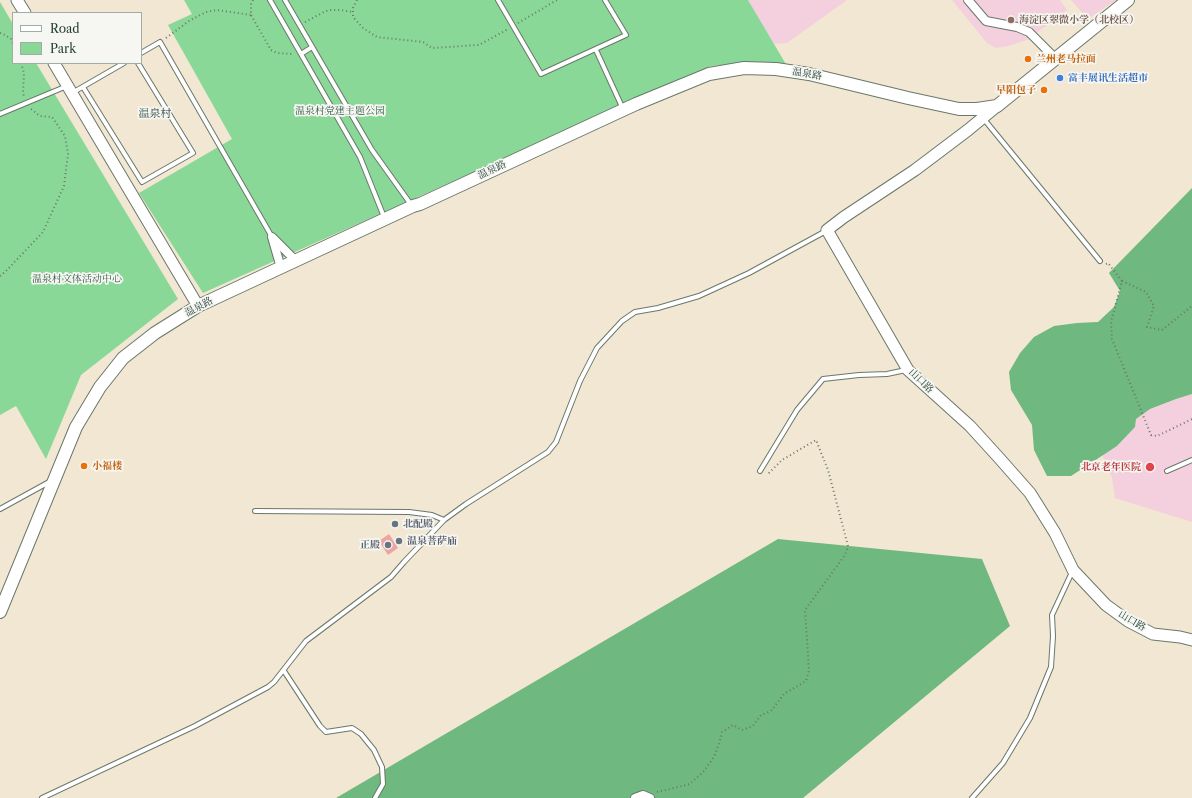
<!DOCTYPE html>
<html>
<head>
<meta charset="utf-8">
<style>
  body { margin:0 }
  #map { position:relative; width:1192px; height:798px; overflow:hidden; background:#f2e7d2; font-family:"Libre Caslon Text",serif }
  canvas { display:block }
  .legend { position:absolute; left:12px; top:12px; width:130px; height:52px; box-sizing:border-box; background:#f6f6f2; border:1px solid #a0aca6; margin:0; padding:5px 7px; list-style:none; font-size:12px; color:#1f3d34 }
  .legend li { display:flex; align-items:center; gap:8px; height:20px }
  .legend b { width:20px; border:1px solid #a0aca6 }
</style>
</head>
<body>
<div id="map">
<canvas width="1192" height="798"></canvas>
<ul class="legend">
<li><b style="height:5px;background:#fff"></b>Road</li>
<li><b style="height:11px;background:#8ad897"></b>Park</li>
</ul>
</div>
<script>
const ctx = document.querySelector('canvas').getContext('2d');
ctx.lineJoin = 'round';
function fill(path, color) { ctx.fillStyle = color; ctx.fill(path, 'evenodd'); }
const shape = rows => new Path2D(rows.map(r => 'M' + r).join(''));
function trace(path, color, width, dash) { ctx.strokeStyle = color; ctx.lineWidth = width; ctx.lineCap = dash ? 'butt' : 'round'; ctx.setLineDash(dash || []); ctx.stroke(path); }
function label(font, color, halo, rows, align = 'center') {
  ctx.font = font + ' "Libre Caslon Text","Noto Serif SC",serif'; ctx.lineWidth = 3.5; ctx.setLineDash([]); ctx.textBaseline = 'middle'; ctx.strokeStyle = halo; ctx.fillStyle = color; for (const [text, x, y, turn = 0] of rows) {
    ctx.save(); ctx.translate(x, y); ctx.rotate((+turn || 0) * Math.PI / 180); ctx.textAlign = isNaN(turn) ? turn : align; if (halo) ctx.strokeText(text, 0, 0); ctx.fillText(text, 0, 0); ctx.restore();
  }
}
fill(shape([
  [748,0,847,0,787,43,773,44],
  [952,0,1060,0,1067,10,1027,40,1008,46,996,48,987,43],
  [1071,0,1116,0,1088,19],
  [1192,394,1192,522,1115,498,1112,478,1102,455,1117,446,1135,427,1136,419,1150,409,1176,399]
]), '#f4cfdd');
fill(shape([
  [184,0,748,0,787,66,744,63,711,66,203,293,139,193,232,139,168,25,192,14],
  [0,2,13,24,13,63,36,63,178,299,81,375,46,459,16,406,0,415]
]), '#8ad897');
fill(shape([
  [1192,188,1192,394,1176,399,1150,409,1136,419,1135,427,1117,446,1071,476,1047,476,1034,450,1032,425,1011,390,1009,372,1020,353,1034,337,1054,326,1077,323,1098,322,1114,307,1120,291,1109,273],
  [778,539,982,559,1010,626,803,798,336,798]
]), '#6fb880');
fill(shape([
  [389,534,398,548,388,555,379,541]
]), '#eca5a1');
const service = shape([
  [270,0,360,157,384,217],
  [285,0,372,150,412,206],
  [498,0,541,74,626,35,605,0],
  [596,50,623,109],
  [141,53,160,42,272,237],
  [301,54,312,47],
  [83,87,142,182,193,153,138,63],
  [72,93,124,63],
  [0,114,67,86],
  [983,118,1100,261],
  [760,471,797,410,823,379,859,375,887,374,906,370],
  [1167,471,1192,460],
  [0,509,51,481],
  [255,511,409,512,432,515,444,520],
  [284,671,320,726,326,732,352,728,361,734,374,750,382,767,383,784,375,798],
  [42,798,195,726,268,687,274,682,306,641,391,577,404,562,444,520,466,504,548,452,556,442,580,381,597,348,622,321,635,312,658,308,699,296,749,273,826,231],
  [972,798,1003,763,1030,718,1051,667,1053,636,1052,615,1073,570]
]);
const minor = shape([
  [968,0,986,21,1017,27,1029,32,1056,59],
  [281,268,272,237,296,261],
  [635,798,643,795,650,798]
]);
const tertiary = shape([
  [17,0,25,13],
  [54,63,198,306],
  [997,106,968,130,915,170,844,217,827,230,908,370,970,426,1000,459,1030,493,1055,533,1073,570,1106,605,1128,621,1153,634,1180,637,1192,640]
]);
const secondary = shape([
  [0,612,76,427,100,387,123,358,155,333,198,306,413,206,420,204,636,104,709,74,744,68,776,69,809,74,908,98,959,109,977,109,997,106,1128,0]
]);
trace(service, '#69786b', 6);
trace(minor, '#69786b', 10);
trace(tertiary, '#69786b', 13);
trace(secondary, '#69786b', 14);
trace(shape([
  [253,0,251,3,251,15,271,50,277,53,293,54],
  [357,0,353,8,353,17,363,28,377,37,423,42,432,48,479,45,508,29],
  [305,22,326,11,331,10,340,10,353,12],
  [518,23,557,0],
  [0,33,5,35,11,39,13,44],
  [166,38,189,21,206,12,217,10,251,15],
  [21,63,24,73,23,92,24,97],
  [1106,264,1108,263,1122,281,1111,322,1112,339,1151,435,1157,436,1192,419],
  [0,276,6,271,43,232,64,186,68,154,65,136,52,117,40,116,31,109],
  [1122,281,1146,292,1154,306,1147,327,1162,330,1192,306],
  [657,792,690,784,704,771,714,757,719,744,722,732,733,725,742,730,753,726,761,715,771,711,784,694,806,681,809,670,805,610,845,555,848,546,828,470,816,440,782,460,767,475]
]), '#69786b', 2, [1, 3]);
trace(service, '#fff', 4);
trace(minor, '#fff', 8);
trace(tertiary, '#fff', 11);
trace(secondary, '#fff', 12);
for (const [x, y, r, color] of [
  [1011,20,4,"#8d6e63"],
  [1028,59,4,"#e8710a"],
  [1060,78,4,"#3f7fe0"],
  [1044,90,4,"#e8710a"],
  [84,466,4,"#e8710a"],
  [1150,467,5,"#e0444e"],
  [395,524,4,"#6b7280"],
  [399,541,4,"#6b7280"],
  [388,545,4,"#6b7280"]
]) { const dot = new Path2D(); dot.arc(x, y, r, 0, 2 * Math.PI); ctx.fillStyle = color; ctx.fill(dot); trace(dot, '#f6f6f2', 1.5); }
label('bold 10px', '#785e54', '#f6f6f2', [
  ["海淀区翠微小学（北校区）",1019,20]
], 'left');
label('bold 10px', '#c56008', '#f6f6f2', [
  ["兰州老马拉面",1036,59],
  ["早阳包子",1036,90,"right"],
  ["小福楼",92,466]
], 'left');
label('10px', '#1f3d34', '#f6f6f2', [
  ["温泉路",807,74,10],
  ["温泉路",492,170,-25],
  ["温泉路",199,307,-28],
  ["山口路",921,381,44],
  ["山口路",1132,621,31]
]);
label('bold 10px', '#366cbe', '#f6f6f2', [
  ["富丰展讯生活超市",1068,78]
], 'left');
label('10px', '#345c48', '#f6f6f2', [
  ["温泉村党建主题公园",340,111],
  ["温泉村文体活动中心",77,279]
]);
label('bold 10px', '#be3a42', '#f6f6f2', [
  ["北京老年医院",1141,467]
], 'right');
label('bold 10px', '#5b616d', '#f6f6f2', [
  ["北配殿",403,524],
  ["温泉菩萨庙",407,541],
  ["正殿",380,545,"right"]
], 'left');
label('11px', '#1f3d34', '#f6f6f2', [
  ["温泉村",155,114]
]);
</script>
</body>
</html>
